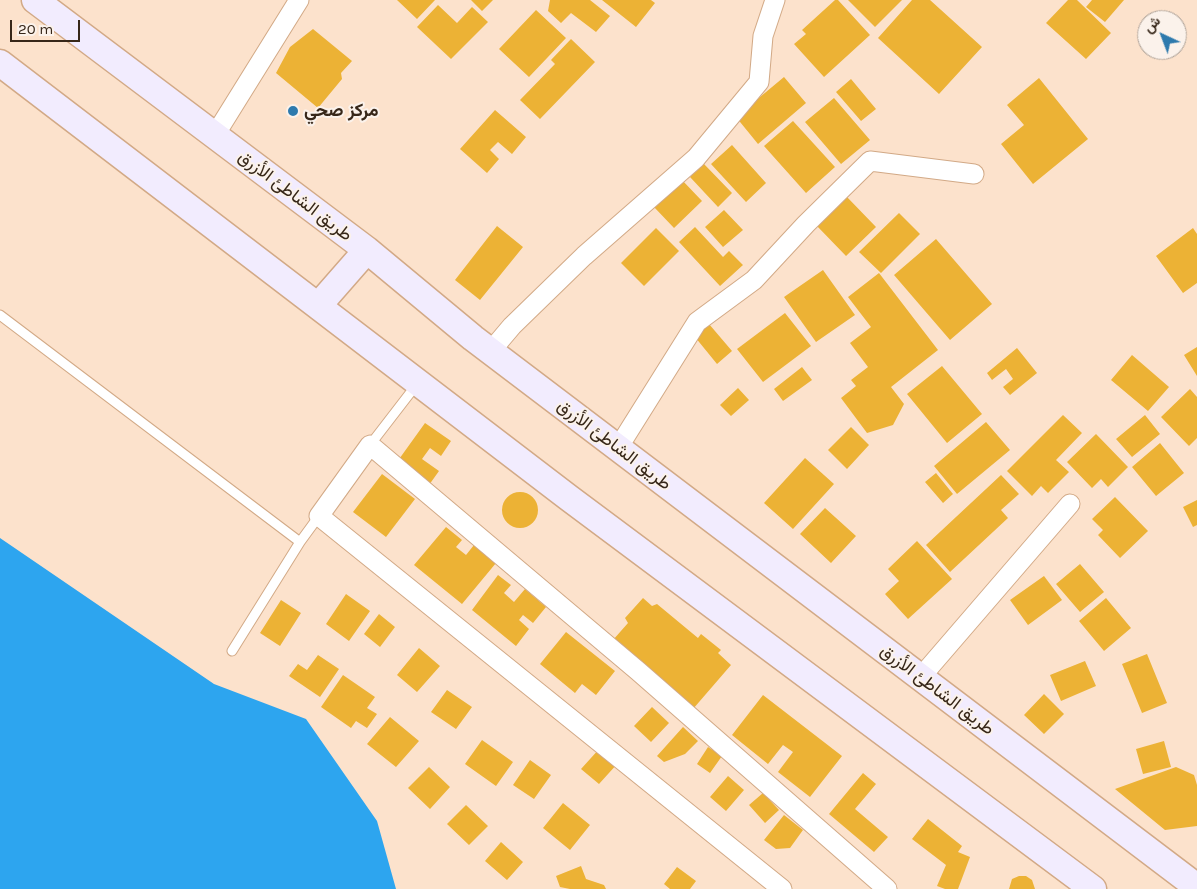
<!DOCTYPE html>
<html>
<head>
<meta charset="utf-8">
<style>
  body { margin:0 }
  #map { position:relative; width:1197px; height:889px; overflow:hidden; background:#fce2cc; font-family:Karla,Vazirmatn,sans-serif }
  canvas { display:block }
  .north { position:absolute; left:1137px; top:10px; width:50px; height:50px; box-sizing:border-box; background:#fbf2eb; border:1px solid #ada197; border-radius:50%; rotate:317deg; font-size:14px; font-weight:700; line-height:20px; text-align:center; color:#372719 }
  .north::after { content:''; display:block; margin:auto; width:18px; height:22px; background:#2e7aad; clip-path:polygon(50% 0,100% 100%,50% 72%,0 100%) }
  .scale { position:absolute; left:10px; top:20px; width:70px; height:22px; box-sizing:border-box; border:2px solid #372719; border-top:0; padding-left:6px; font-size:15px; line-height:18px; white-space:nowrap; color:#372719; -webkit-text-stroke:4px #fbf2eb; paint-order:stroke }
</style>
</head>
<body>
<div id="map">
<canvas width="1197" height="889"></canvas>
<div class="north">ش</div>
<div class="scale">20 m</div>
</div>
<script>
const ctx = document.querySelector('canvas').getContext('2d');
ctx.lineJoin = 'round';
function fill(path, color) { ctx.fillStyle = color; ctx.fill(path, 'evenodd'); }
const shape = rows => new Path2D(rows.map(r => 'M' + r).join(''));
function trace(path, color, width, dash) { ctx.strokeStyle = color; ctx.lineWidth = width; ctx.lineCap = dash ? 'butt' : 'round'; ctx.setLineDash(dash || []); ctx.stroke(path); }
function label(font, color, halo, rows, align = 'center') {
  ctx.font = font + ' Karla,Vazirmatn,sans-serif'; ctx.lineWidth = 4; ctx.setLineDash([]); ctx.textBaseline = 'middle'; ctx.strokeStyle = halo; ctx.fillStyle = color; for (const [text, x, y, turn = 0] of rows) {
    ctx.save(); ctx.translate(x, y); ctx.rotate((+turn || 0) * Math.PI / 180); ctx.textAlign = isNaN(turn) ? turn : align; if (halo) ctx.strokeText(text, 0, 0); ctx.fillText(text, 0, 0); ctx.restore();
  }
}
fill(shape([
  [0,538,214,684,306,719,377,821,396,889,0,889]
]), '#2da5ef');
fill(shape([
  [397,0,435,0,417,19],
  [471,0,493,0,482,11],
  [550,0,590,0,610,16,596,32,571,13,561,23,548,11],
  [602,0,651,0,655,3,636,27],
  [835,0,838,0,870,35,824,77,794,44,806,34,802,30],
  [848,0,902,0,875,27],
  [912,0,930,0,982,47,939,94,878,38],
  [1068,0,1077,0,1111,33,1086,59,1046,23],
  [1092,0,1124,0,1105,22,1086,7],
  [438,5,457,23,472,7,488,22,451,59,417,27],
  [536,10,566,38,529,77,499,49],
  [313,29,352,61,341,73,342,79,318,108,276,73,290,47],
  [571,39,595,62,540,119,520,100,555,64,551,60],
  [784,77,806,103,758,144,736,117],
  [1039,78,1088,139,1033,184,1001,144,1024,125,1007,105],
  [851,79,876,109,861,121,836,92],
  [834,98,870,140,841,164,805,122],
  [495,110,526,137,512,154,498,142,490,150,499,159,487,173,460,149],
  [793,121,835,167,806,193,764,146],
  [732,145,766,183,746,202,711,164],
  [704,164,732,193,718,207,690,177],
  [682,180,702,201,674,228,654,207],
  [847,197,876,227,846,256,817,226],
  [724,210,743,230,723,247,705,227],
  [899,213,920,234,881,273,859,252],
  [497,226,523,247,480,300,455,280],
  [695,227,723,257,729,251,743,265,720,286,679,242],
  [656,228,679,251,644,286,621,263],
  [1193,228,1197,234,1197,283,1183,293,1156,256],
  [936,239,992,304,950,340,894,275],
  [823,270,855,315,816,342,784,297],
  [879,273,938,350,891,387,904,404,893,425,867,433,841,398,856,386,851,380,868,367,850,343,871,327,848,297],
  [785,313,811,346,763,382,737,349],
  [709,324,732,351,717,364,695,337],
  [1197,347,1197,376,1184,355],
  [1017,348,1037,373,1010,395,1003,387,1013,379,1006,369,992,380,987,373],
  [1132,355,1169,387,1148,411,1111,380],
  [942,366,982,414,947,443,907,394],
  [802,367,812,380,783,401,774,389],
  [738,388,749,400,731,416,720,405],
  [1190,389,1197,397,1197,438,1189,446,1161,417],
  [1063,415,1082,433,1056,460,1069,472,1048,493,1041,486,1032,496,1007,471],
  [1145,415,1160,434,1132,457,1116,439],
  [986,422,1010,450,957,494,934,466],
  [425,423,451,441,441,456,430,448,422,459,439,471,429,485,397,462],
  [851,427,869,445,847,469,828,450],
  [1096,434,1128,467,1108,487,1101,479,1092,488,1067,462],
  [1160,443,1184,473,1156,496,1132,467],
  [805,458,834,484,793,529,764,503],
  [936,473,953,494,943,503,925,482],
  [382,474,415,499,386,537,353,512],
  [1001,475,1019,494,1001,510,1008,518,950,572,926,545],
  '502 510a18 18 0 1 1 36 0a18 18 0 1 1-36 0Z',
  [1115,497,1148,531,1120,558,1098,535,1103,530,1092,519],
  [1197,500,1197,525,1193,527,1183,507],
  [825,508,856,536,831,563,800,534],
  [446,527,462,540,456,547,466,555,474,545,496,563,462,604,414,565],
  [917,541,952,579,908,619,885,594,899,581,888,569],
  [1080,564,1104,592,1080,612,1056,584],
  [498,575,511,585,504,593,514,602,525,589,546,607,533,623,523,615,519,620,529,629,516,646,472,610],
  [1044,576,1062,600,1028,625,1010,600],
  [346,594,370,611,349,641,326,624],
  [643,598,652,606,657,604,698,638,701,634,721,650,718,653,731,665,693,709,613,640,628,623,625,618],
  [1106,598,1131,628,1104,651,1079,621],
  [281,600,301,613,280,646,260,633],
  [379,614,395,627,380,647,364,634],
  [566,632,615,671,596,695,582,684,575,693,540,664],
  [419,648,440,666,417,692,397,675],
  [1147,654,1167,703,1142,713,1122,664],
  [318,655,339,669,320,697,289,676,298,664,307,670],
  [1085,661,1096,686,1061,701,1050,675],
  [343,675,375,697,367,708,377,714,367,728,356,721,351,728,321,707],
  [447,690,472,707,456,729,431,712],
  [1044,694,1064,714,1044,734,1024,715],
  [763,695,842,756,810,797,778,772,793,752,783,745,768,764,732,735],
  [652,707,669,723,651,742,634,726],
  [390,717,419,741,396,767,367,744],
  [683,727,698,741,685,754,664,762,657,756],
  [482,740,513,762,496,786,465,764],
  [1164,741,1171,767,1143,774,1136,749],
  [708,747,722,756,710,773,697,764],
  [600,748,618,763,599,784,581,769],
  [530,760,551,775,534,799,513,785],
  [429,767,450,787,430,809,408,788],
  [1176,767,1194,775,1197,785,1197,826,1165,830,1115,789],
  [863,773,876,784,855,809,888,837,874,852,829,814],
  [728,776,744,790,726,811,710,797],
  [763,793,779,810,765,823,749,805],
  [563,803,590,825,570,850,543,828],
  [466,805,488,826,469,845,447,824],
  [784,815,803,830,790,848,776,849,764,840],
  [928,819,962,846,958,852,970,857,958,889,945,889,937,886,946,865,912,839],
  [501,842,523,862,507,880,485,861],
  [581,866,586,879,604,885,606,889,570,889,560,887,556,876],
  [677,867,696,881,690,889,670,889,664,884],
  [1019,876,1026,876,1032,880,1035,889,1009,889,1012,879]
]), '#ecb235');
const service = shape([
  [0,315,300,542,319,516],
  [370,445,417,384],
  [232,651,300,542]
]);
const minor = shape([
  [215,135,299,0],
  [490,352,512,326,584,256,696,158,759,82,763,36,775,0],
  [618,448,697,322,754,280,806,224,870,161,974,174],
  [920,678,1070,504],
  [782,889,319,516,370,445,638,671,887,889]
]);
const secondary = shape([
  [35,0,367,250,473,338,1197,887],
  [0,63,569,498,1093,889],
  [318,306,367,250]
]);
trace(service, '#d2a986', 11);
trace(minor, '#d2a986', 21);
trace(secondary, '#d2a986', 29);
trace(service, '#fff', 9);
trace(minor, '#fff', 19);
trace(secondary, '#f2ecfe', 26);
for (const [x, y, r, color] of [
  [293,111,6,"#2e7aad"]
]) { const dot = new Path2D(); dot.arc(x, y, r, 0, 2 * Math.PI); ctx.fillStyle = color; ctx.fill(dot); trace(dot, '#fbf2eb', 2); }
label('bold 18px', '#372719', '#fbf2eb', [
  ["مركز صحي",304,111]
], 'left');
label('18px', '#372719', '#fbf2eb', [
  ["طريق الشاطئ الأزرق",295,196,37],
  ["طريق الشاطئ الأزرق",614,445,37],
  ["طريق الشاطئ الأزرق",937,690,37]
]);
</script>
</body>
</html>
